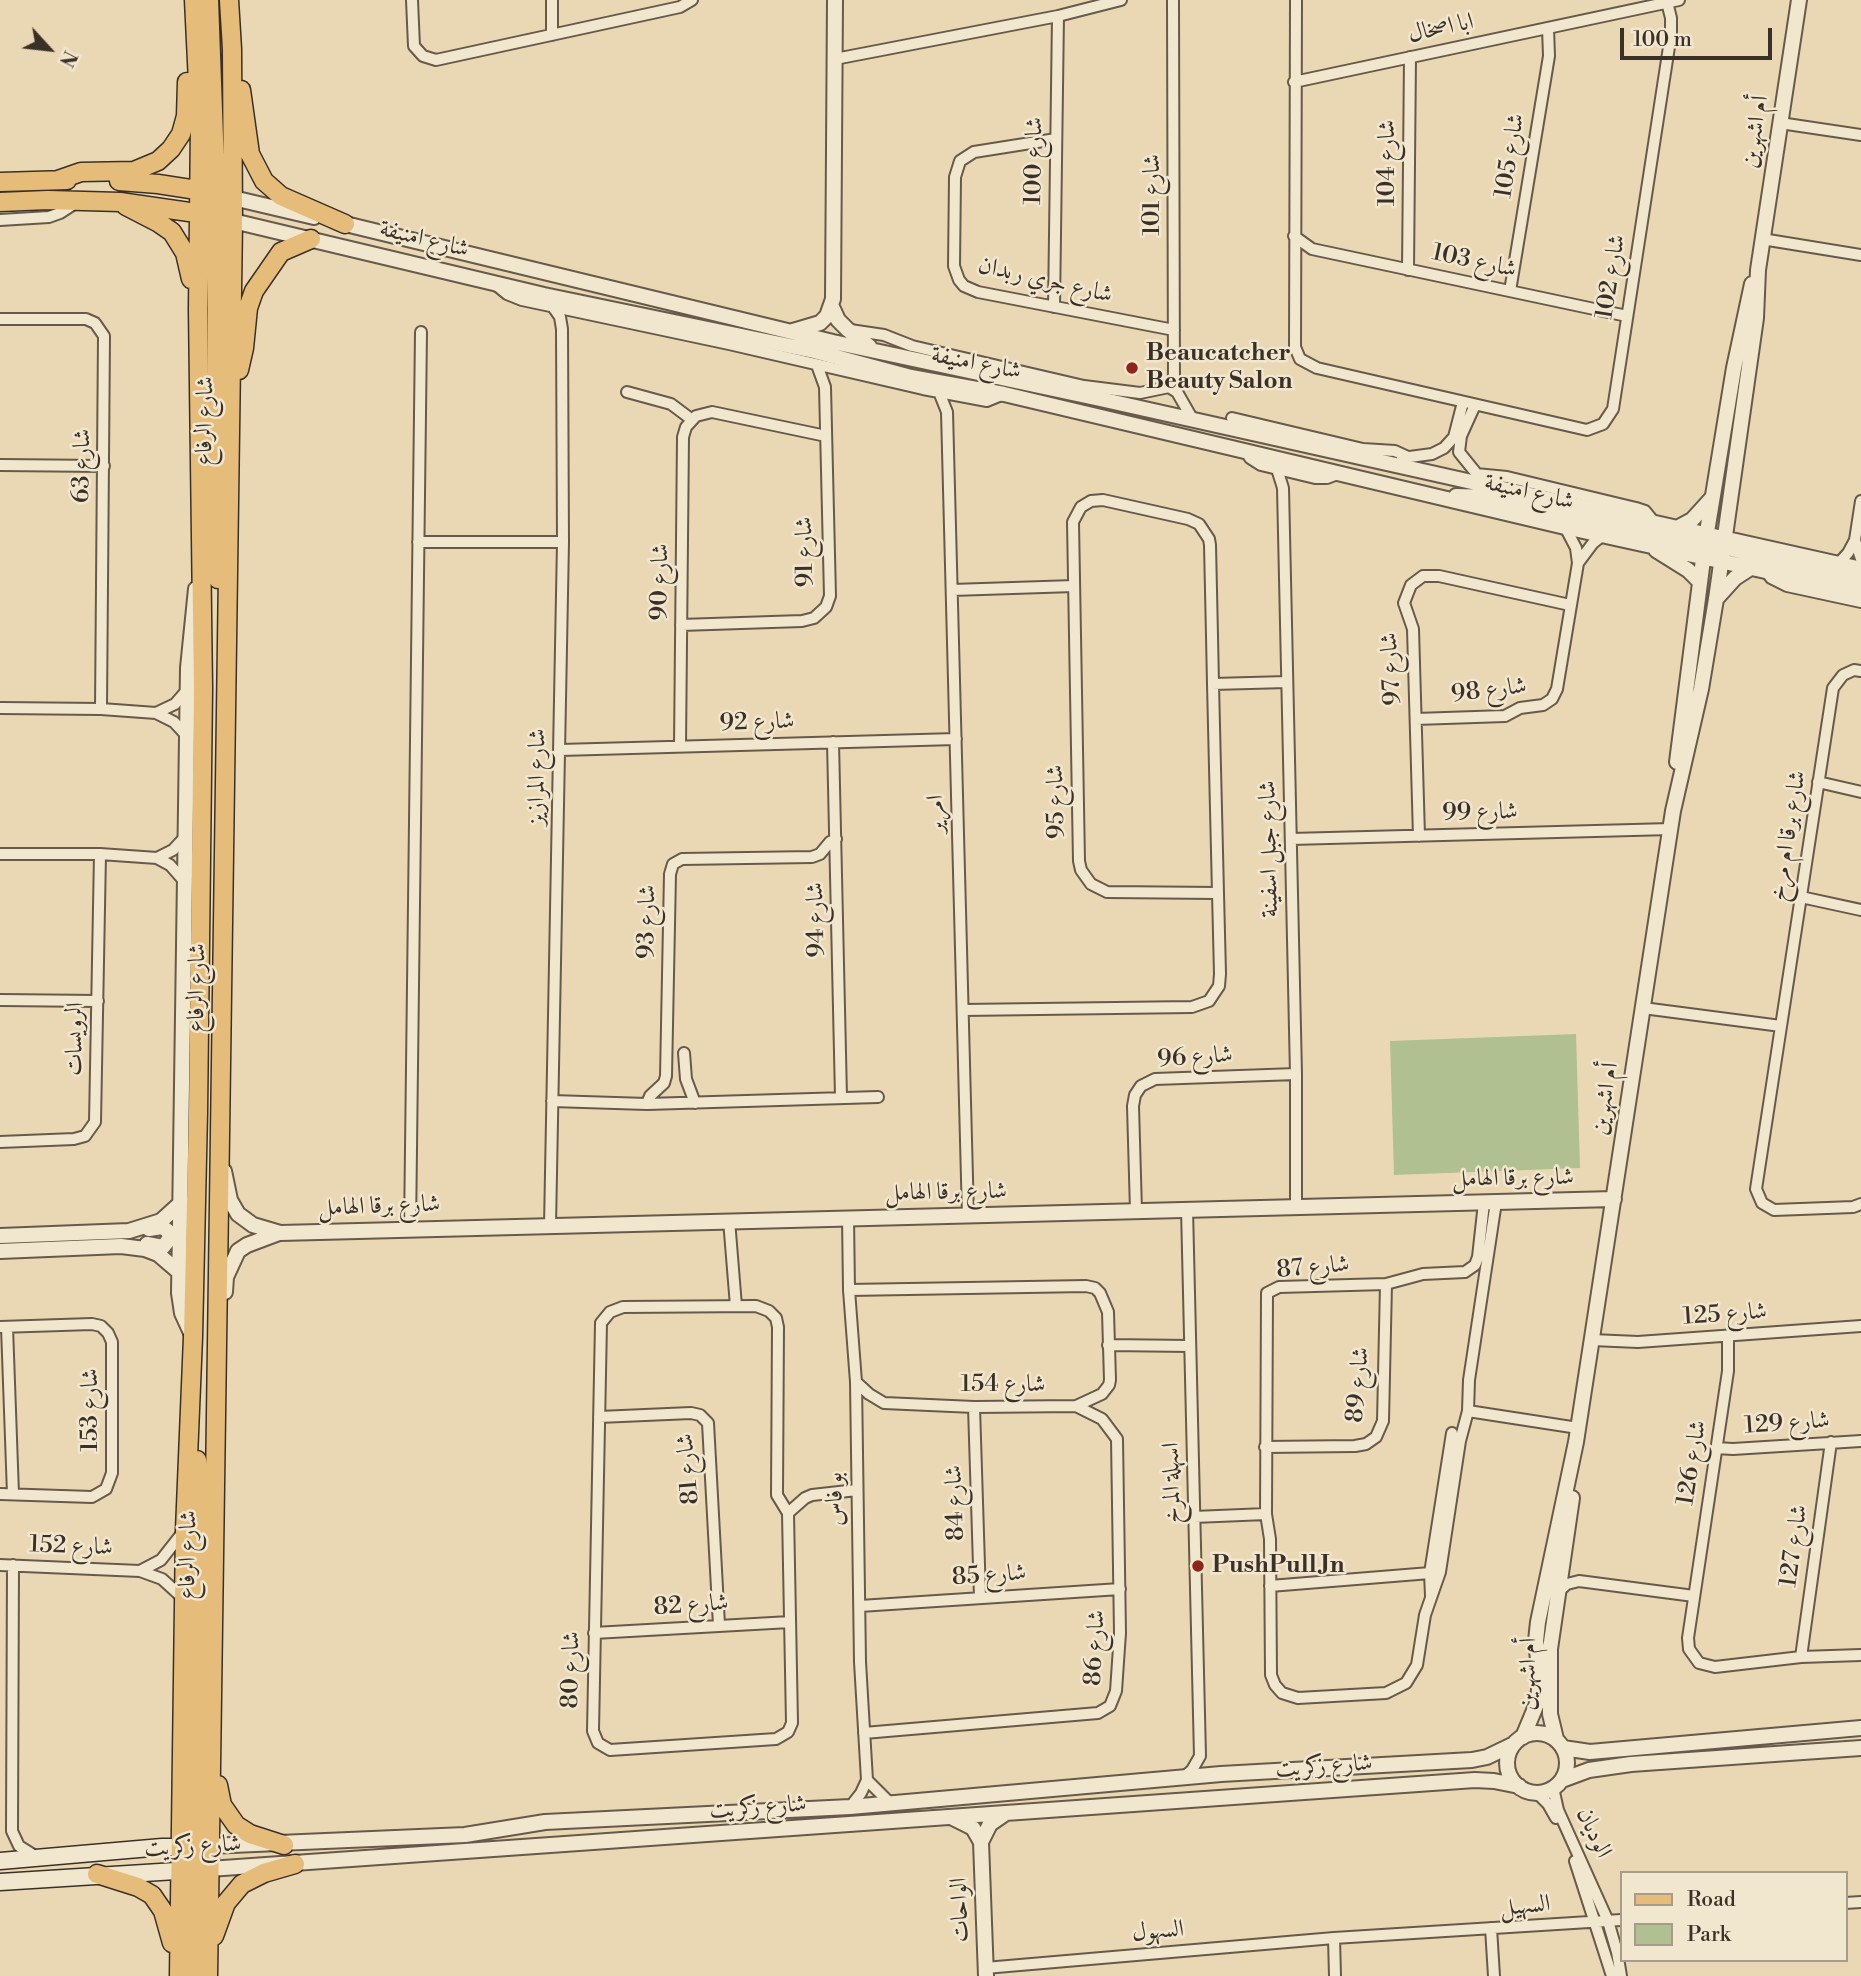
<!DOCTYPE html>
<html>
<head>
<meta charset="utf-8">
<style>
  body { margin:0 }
  #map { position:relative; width:1861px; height:1976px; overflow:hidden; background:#ead8b4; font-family:"Libre Bodoni",serif }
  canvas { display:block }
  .legend { position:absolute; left:1620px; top:1871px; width:228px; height:91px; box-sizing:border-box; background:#f1e6ce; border:2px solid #a89d8b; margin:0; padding:9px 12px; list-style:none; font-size:21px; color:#3b3027 }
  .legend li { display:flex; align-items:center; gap:14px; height:35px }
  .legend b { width:35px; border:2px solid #a89d8b }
  .north { position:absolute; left:14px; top:14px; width:70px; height:70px; -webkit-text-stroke:5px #f1e6ce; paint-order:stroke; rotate:117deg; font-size:19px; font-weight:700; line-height:28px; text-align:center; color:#3b3027 }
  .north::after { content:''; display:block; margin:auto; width:24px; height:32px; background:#3b3027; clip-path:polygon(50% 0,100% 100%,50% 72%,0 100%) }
  .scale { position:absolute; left:1620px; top:28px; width:152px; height:32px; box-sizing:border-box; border:4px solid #3b3027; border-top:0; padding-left:9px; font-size:21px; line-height:24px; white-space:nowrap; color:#3b3027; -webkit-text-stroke:5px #f1e6ce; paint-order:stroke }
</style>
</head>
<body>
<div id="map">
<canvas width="1861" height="1976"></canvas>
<ul class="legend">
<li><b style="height:9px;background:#e5bc7a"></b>Road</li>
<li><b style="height:19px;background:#b1c091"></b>Park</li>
</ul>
<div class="north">N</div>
<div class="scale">100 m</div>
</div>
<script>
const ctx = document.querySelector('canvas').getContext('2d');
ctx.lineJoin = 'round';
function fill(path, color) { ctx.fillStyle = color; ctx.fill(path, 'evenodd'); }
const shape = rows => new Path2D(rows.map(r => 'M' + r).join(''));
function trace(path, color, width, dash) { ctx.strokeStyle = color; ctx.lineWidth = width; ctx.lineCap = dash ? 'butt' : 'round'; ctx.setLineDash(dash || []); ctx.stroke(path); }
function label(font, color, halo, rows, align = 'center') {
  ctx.font = font + ' "Libre Bodoni",Amiri,serif'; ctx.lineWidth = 5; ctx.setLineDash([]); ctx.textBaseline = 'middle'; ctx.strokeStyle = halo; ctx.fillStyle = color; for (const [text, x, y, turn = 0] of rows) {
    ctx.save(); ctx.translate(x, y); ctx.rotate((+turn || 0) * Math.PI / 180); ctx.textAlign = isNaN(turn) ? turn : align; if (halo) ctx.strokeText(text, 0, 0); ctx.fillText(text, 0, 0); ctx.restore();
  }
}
fill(shape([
  [1576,1034,1580,1168,1394,1175,1390,1041]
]), '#b1c091');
const minor = shape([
  [412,0,414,46,423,56,436,60,680,7,692,0],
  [1173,0,1174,390],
  [1296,0,1295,347,1300,359,1317,368,1587,430,1603,424,1613,409,1671,34,1671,18,1667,2],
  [552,35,552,0],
  [835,59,1058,16,1121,0],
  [1294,82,1679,0],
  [1780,123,1861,135],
  [1056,139,974,152,960,161,955,177,954,266,959,280,964,286,978,292,1174,330],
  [0,220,49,217,60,213,77,202],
  [1294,236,1312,249,1627,316],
  [1762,239,1861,255],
  [1408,270,1410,57],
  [496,285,507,294,522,300,729,344,923,389,987,401,1004,394],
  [1510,291,1549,56,1548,28],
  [1054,307,1058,16],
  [0,319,86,319,95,323,104,336,101,709],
  [850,330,884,335,912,346,1084,386,1140,393,1169,387,1177,392,1193,420],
  [627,392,671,404,691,419],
  [939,392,947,412,968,1216],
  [1475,405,1461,436,1459,452,1480,478],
  [1232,418,1363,449,1395,451,1408,457],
  [1246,451,1250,458,1261,465,1315,478,1327,478,1340,473],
  [1402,458,1432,454,1444,448,1454,437,1463,402],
  [0,465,104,466],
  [1277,469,1283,488,1296,1074,1296,1208],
  [1476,474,1507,477,1636,508,1645,511,1654,522],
  [1855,540,1861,559],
  [418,542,563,542],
  [1578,563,1593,543,1603,535],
  [1838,564,1848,553,1855,540,1861,501],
  [1765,570,1771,578,1787,586,1861,602],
  [952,590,1074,586],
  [681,625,802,621,814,618,826,607,830,596,825,387,817,365],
  [1861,671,1854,670,1843,675,1833,688,1756,1189,1762,1203,1774,1210,1853,1207,1861,1204],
  [1213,684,1287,682],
  [0,708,101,709,156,713,174,722,187,736],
  [156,713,175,704,188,689],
  [1416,719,1505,716,1520,708,1543,705,1552,699,1557,689,1578,563,1576,548,1565,527],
  [833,742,841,1097],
  [680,746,683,437,686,427,696,416,712,412,826,436],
  [560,750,956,739],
  [1818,782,1861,792],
  [1419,836,1413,629,1404,603,1411,585,1423,576,1439,576,1570,605],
  [1291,839,1671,829],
  [0,854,100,854,157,858,170,865,184,881],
  [157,858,173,850,185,837],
  [1801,897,1861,910],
  [0,1000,98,1001],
  [1643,1008,1781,1026],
  [963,1010,1192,1007,1209,1001,1219,986,1220,974,1218,893,1213,684,1212,636,1210,545,1209,539,1199,524,1188,519,1103,500,1091,501,1081,507,1073,522,1079,861,1081,870,1091,884,1107,892,1218,893],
  [684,1053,686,1079,695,1103],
  [552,1101,647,1104,878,1097],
  [647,1104,650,1096,664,1083,666,1076,670,874,673,864,682,859,812,857,820,854,830,842,836,839],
  [0,1142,74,1139,85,1136,95,1122,100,854],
  [1136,1211,1133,1106,1135,1095,1141,1086,1155,1079,1296,1074],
  [848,1217,849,1290,856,1382,860,1662,867,1780,861,1793,850,1807],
  [729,1220,736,1306],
  [550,1226,563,542,562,329,560,317,553,307],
  [410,1230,421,332],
  [849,1290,1086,1286,1095,1288,1100,1293,1108,1312,1110,1380,1109,1385,1102,1394,1076,1406,974,1407,884,1403,869,1394,856,1382],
  [756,1306,769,1311,776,1318,778,1327,777,1495,788,1513,792,1723,788,1732,776,1739,610,1750,598,1743,593,1731,601,1323,610,1312,623,1307,756,1306],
  [0,1327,92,1324,101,1326,108,1333,112,1342,112,1473,106,1489,92,1497,0,1494],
  [7,1327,13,1494],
  [1728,1336,1728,1371,1688,1638,1689,1649,1699,1663,1715,1667,1801,1657,1861,1655],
  [1592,1340,1638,1342,1861,1326],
  [1108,1345,1190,1346],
  [974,1407,980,1597],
  [1468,1411,1578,1428],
  [599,1417,691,1413,700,1415,708,1423,719,1625],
  [1265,1447,1355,1446,1366,1444,1376,1437,1383,1421,1386,1284],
  [1716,1448,1733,1449,1861,1441],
  [788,1513,805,1498,812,1495,857,1490],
  [1266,1514,1267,1293,1279,1287,1386,1284,1423,1274,1465,1272,1475,1265,1478,1257,1484,1203],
  [1194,1517,1266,1514,1270,1539,1271,1675,1275,1685,1282,1693,1298,1698,1386,1693,1406,1683,1417,1665,1425,1615,1440,1572,1460,1441,1468,1411,1469,1380,1496,1202],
  [0,1565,140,1571,162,1579,184,1599],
  [13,1565,12,1831,19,1846,35,1856],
  [140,1571,161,1560,183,1532],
  [1270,1586,1430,1573],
  [1559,1591,1567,1584,1579,1581,1694,1596],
  [1431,1596,1430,1573,1452,1433],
  [860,1606,1120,1589],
  [594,1633,790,1622],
  [1801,1657,1831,1442],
  [864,1733,1098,1713,1110,1706,1116,1691,1120,1633,1117,1439,1102,1419,1076,1406],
  [1184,1777,1192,1770,1200,1756,1187,1209],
  [867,1780,891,1804],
  [1555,1787,1554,1792,1558,1810,1608,1921,1617,1952,1621,1976],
  [1537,1793,1548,1804,1556,1818],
  [1575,1861,1612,1976],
  [1845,1903,1861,1902],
  [1491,1928,1494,1976],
  [1334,1938,1335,1976],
  [985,1968,1334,1938,1621,1920]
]);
const tertiary = shape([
  [233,198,314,217],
  [233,221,544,295,814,351,911,377,1004,394,1565,527,1861,592],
  [337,222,833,342,1100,399,1861,569],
  [832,307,838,320,848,330,869,346],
  [793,331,820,323,827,316,833,299,835,0],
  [1456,496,1491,497,1697,543,1714,543],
  [1679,527,1692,520,1712,498],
  [1715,548,1723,547,1861,580],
  [1656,550,1688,570,1699,581],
  [1716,599,1735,578,1752,567],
  [1677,762,1705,544,1734,368,1752,284],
  [224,1171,230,1200,238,1214,253,1225,280,1233,1614,1199],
  [0,1236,129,1231,161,1221,182,1202],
  [147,1244,163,1247,170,1238,168,1231,162,1227,149,1229],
  [0,1251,121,1246,145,1249,158,1254,179,1272],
  [225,1292,226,1277,238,1251,247,1245,279,1233],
  [193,1337,182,1313,179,1293,188,668,196,589],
  '1507 1763a30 30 0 1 1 60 0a30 30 0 1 1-60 0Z',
  [1523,1737,1538,1701,1540,1678,1536,1641,1538,1622,1576,1442,1673,811,1701,689,1716,599,1756,318,1758,270,1799,0],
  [1556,1739,1550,1714,1550,1649,1572,1498],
  [1563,1748,1590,1752,1861,1728],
  [1562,1780,1589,1770,1631,1764,1861,1748],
  [951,1817,973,1828,981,1842],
  [209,1846,465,1835,545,1822,850,1807,1221,1774,1472,1760,1487,1757,1514,1744],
  [209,1869,1475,1780,1494,1781,1519,1786],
  [986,1976,981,1842,990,1824,1006,1813]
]);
const secondary = shape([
  [0,1861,162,1847,192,1847],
  [0,1882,192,1870]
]);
const primary = shape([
  [209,0,216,193,221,204],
  [241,90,250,154,264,181,281,196,345,224],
  [58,180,81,172,134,171,158,161,171,149,181,134,186,116,187,82],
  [119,181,158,184,210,192],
  [0,182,67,180],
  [199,190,209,198,216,217,218,579],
  [0,202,48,200,120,202,210,215],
  [126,206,159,223,172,232,185,253,191,279],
  [239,370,244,348,248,308,254,291,281,252,311,239],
  [197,1460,200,1501,193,1829,194,1847,209,1869],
  [218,1785,222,1805,236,1825,250,1834,284,1845],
  [188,1852,195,1864,193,1976],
  [97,1874,138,1887,152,1895,163,1911,172,1943],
  [214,1936,226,1903,242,1884,264,1873,295,1864],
  [179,1976,185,1530,193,1337,198,1112,203,689,198,309,200,124,194,0],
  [208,1976,233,221,232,49,229,0]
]);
trace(minor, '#675a4a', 14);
trace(tertiary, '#675a4a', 18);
trace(secondary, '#3b3027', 19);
trace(primary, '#3b3027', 21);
trace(minor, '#f1e6ce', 10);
trace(tertiary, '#f1e6ce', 14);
trace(secondary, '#f1e6ce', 16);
trace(primary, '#e5bc7a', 18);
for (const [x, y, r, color] of [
  [1132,368,7,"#8f2418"],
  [1198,1566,7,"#8f2418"]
]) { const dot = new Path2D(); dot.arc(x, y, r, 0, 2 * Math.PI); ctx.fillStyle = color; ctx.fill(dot); trace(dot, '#f1e6ce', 2.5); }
label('24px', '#3b3027', '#f1e6ce', [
  ["ابا اصخال",1441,29,-12],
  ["أم اشهرين",1756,132,-81],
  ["شارع 105",1511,156,-81],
  ["شارع 100",1035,161,-89],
  ["شارع 104",1388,163,-90],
  ["شارع 101",1153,195,-90],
  ["شارع امنيفة",424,240,14],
  ["شارع 103",1474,262,12],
  ["شارع 102",1612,277,-81],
  ["شارع جري ربدان",1045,281,13],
  ["شارع امنيفة",976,364,11],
  ["شارع الرفاع",206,421,-89],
  ["شارع 63",83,466,-89],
  ["شارع امنيفة",1529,493,13],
  ["شارع 91",806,552,-91],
  ["شارع 90",661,582,-89],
  ["شارع 97",1392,669,-93],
  ["شارع 98",1489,691,-7],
  ["شارع 92",757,723,-2],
  ["شارع المرازيز",538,777,-89],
  ["شارع 95",1057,802,-91],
  ["شارع 99",1480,813,-1],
  ["امرير",937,814,-91],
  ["شارع برقا ام مرخ",1789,836,-81],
  ["شارع جبل اسفينة",1270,849,-91],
  ["شارع 94",817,920,-91],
  ["شارع 93",648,922,-89],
  ["شارع الرفاع",198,988,-89],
  ["الرويسات",76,1039,-89],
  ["شارع 96",1195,1058,-4],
  ["أم اشهرين",1606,1099,-81],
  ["شارع برقا الهامل",1513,1179,-1],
  ["شارع برقا الهامل",946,1193,-1],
  ["شارع برقا الهامل",379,1207,-2],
  ["شارع 87",1313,1268,-5],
  ["شارع 125",1725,1315,-4],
  ["شارع 154",1003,1385],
  ["شارع 89",1359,1385,-85],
  ["شارع 153",91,1410,-90],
  ["شارع 129",1787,1424,-4],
  ["شارع 126",1693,1463,-81],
  ["شارع 81",689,1469,-95],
  ["اسهلة المرخ",1173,1483,-91],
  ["بو فاس",836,1499,-91],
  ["شارع 84",956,1503,-92],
  ["شارع 127",1795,1546,-82],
  ["شارع 152",71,1547,2],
  ["شارع الرفاع",189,1555,-89],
  ["شارع 85",989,1576,-4],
  ["شارع 82",691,1606,-4],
  ["شارع 86",1096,1648,-87],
  ["شارع 80",572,1670,-89],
  ["أم اشهرين",1529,1674,-89],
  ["شارع زكريت",1324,1767,-4],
  ["شارع زكريت",758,1808,-4],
  ["الوديان",1593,1833,65],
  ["شارع زكريت",193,1847,-3],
  ["السهيل",1525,1907,-6],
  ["الواحات",961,1910,-92],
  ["السهول",1158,1932,-5]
]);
label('bold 24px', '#3b3027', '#f1e6ce', [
  ["Beaucatcher",1146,354],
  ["Beauty Salon",1146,382],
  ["PushPull Jn",1212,1566]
], 'left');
</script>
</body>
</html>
